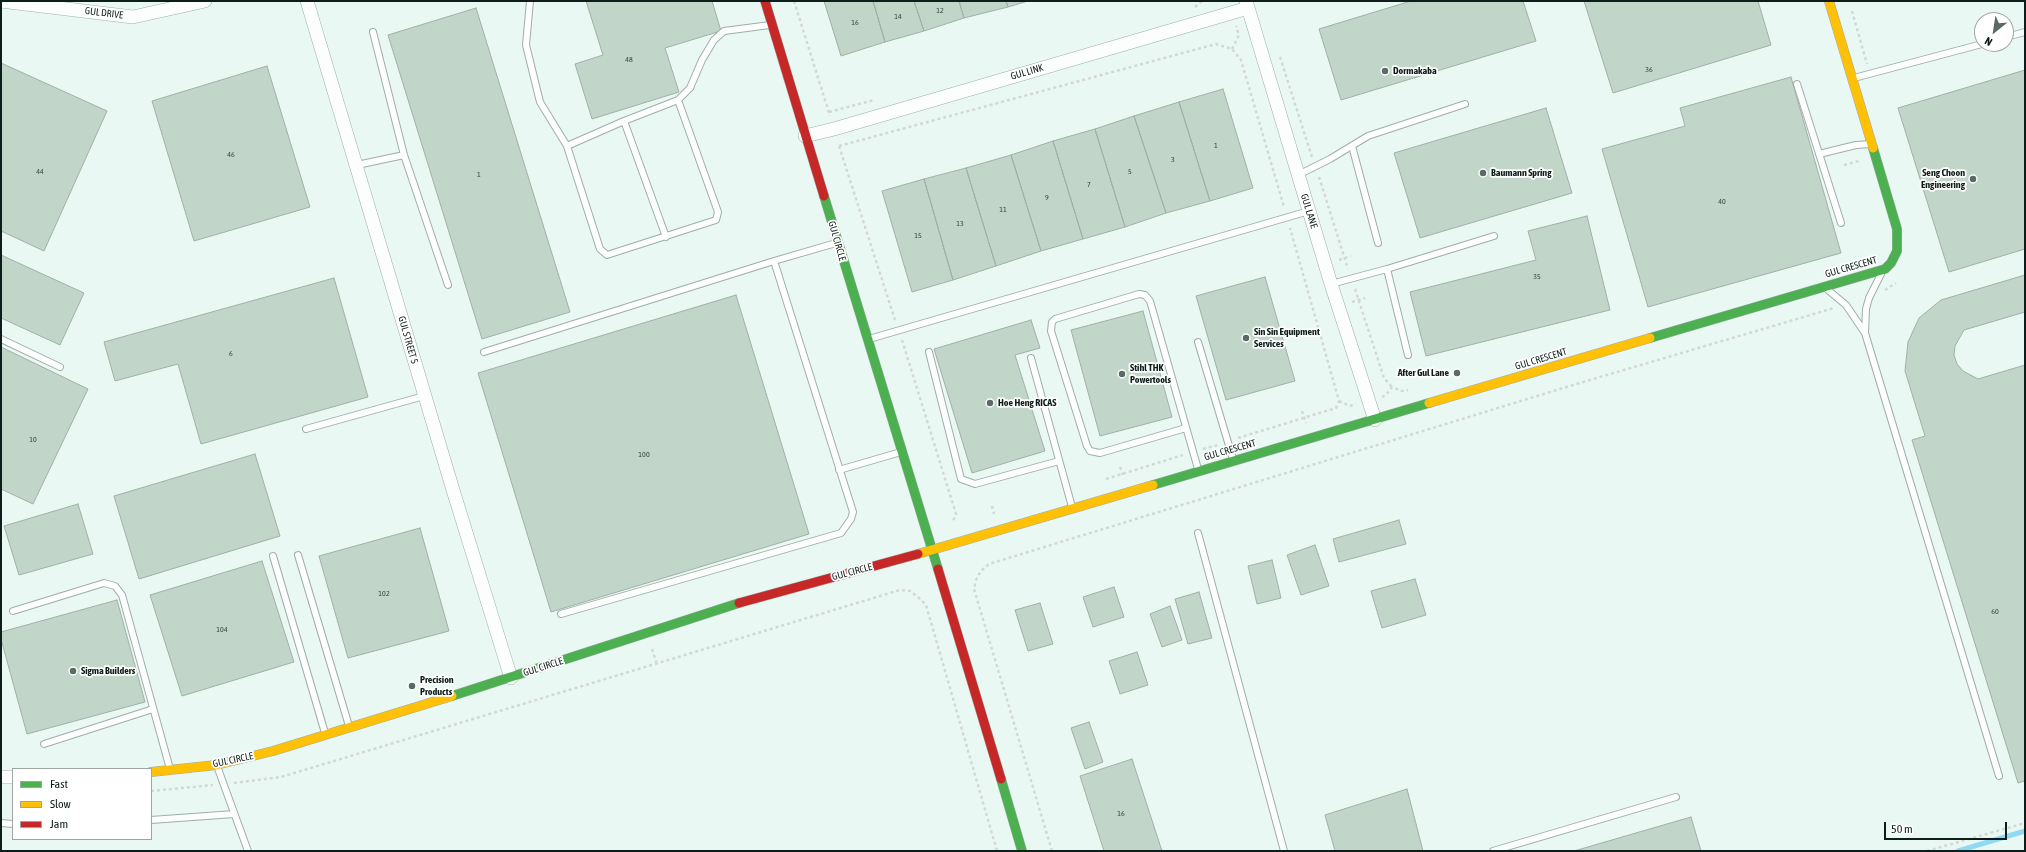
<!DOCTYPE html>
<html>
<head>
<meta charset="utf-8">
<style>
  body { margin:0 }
  #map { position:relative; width:2026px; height:852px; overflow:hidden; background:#eaf8f4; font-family:"Asap Condensed",sans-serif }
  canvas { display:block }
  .frame { position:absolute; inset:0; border:2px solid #0d1e1a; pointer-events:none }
  .legend { position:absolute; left:12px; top:768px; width:140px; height:72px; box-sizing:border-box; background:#fff; border:1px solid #9ea5a3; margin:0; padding:5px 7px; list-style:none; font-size:12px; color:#0d1e1a }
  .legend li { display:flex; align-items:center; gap:8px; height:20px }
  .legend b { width:20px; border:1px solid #9ea5a3 }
  .north { position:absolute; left:1974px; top:12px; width:40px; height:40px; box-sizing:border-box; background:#fff; border:1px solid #9ea5a3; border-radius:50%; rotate:210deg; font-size:11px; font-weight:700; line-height:16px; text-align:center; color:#0d1e1a }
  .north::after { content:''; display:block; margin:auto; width:14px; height:18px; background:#5a6a66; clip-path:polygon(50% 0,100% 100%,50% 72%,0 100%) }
  .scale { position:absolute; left:1884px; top:822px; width:123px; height:18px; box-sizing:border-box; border:2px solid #0d1e1a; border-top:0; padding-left:5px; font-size:12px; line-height:14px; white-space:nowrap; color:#0d1e1a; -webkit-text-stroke:3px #fff; paint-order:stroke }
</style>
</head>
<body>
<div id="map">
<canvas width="2026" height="852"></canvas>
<div class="frame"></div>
<ul class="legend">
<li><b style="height:5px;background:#4caf50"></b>Fast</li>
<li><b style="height:5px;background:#ffc107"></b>Slow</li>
<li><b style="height:5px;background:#c62828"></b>Jam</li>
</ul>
<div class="north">N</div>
<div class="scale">50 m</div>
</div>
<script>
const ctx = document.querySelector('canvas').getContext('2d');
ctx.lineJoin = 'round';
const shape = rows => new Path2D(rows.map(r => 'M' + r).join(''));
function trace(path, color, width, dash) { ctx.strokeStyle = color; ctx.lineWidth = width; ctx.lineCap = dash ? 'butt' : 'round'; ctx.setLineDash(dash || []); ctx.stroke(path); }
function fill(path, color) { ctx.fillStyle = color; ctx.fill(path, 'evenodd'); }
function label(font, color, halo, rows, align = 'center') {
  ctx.font = font + ' "Asap Condensed",sans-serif'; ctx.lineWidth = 3.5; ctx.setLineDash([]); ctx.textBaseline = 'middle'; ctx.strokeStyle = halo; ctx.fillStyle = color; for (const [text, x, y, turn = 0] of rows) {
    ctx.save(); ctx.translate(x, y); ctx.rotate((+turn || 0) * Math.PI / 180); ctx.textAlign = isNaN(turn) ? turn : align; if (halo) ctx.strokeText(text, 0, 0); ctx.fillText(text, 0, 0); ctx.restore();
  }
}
trace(shape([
  [1958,851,2025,831]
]), '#90d8f3', 5);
const building = shape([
  [586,1,712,1,721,31,665,48,679,92,592,119,575,64,603,55,586,1],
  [824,1,873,1,885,42,841,56,824,1],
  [873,1,914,1,924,31,885,42,873,1],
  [914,1,959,1,964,18,924,31,914,1],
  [959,1,1006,1,1008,7,964,18,959,1],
  [1006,1,1028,1,1008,7,1006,1],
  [1411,1,1523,1,1536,41,1341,100,1319,29,1411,1],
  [1584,1,1758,1,1771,45,1613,93,1584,1],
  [476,8,570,312,482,339,388,35,476,8],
  [1,63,107,111,44,251,1,231,1,63],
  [267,66,310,207,194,241,152,101,267,66],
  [2025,70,2025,249,1949,272,1898,108,2025,70],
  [1791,77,1841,253,1648,307,1602,149,1685,126,1680,108,1791,77],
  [1223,89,1253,188,1210,201,1179,102,1223,89],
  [1179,102,1210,201,1166,213,1134,116,1179,102],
  [1546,108,1572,193,1420,238,1394,153,1546,108],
  [1134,116,1166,213,1125,227,1095,129,1134,116],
  [1095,129,1125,227,1083,239,1053,141,1095,129],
  [1053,141,1083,239,1041,251,1011,155,1053,141],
  [1011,155,1041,251,996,266,966,168,1011,155],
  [966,168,996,266,953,280,924,179,966,168],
  [924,179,953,280,912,292,882,191,924,179],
  [1587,216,1610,310,1426,356,1410,292,1536,260,1528,231,1587,216],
  [1,255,84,293,60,345,1,318,1,255],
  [2025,275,2025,312,1964,330,1955,346,1954,355,1957,364,1963,371,1978,379,2025,365,2025,781,2018,783,1912,440,1925,436,1905,371,1908,342,1919,318,1941,300,2025,275],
  [1265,277,1295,381,1226,400,1196,296,1265,277],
  [334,278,368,397,201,444,178,364,115,381,104,342,334,278],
  [736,295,809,534,551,612,478,373,736,295],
  [1143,311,1172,417,1100,436,1071,330,1143,311],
  [1031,320,1040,348,1015,355,1045,451,972,473,934,349,1031,320],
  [1,347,88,389,33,504,1,489,1,347],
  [255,454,280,536,139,579,114,496,255,454],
  [78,504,93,554,19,575,4,526,78,504],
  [1399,520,1406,544,1339,562,1333,539,1399,520],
  [420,528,449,631,348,658,319,556,420,528],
  [1315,545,1329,586,1301,595,1287,555,1315,545],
  [1272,560,1281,598,1257,604,1248,566,1272,560],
  [262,561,294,662,182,696,150,595,262,561],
  [1415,579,1426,615,1382,628,1371,591,1415,579],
  [1114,587,1124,617,1093,627,1083,597,1114,587],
  [1199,592,1212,638,1188,644,1175,599,1199,592],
  [117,600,145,702,27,734,1,639,1,632,117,600],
  [1040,603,1053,644,1028,651,1015,610,1040,603],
  [1170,606,1182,640,1162,647,1150,614,1170,606],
  [1137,652,1148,685,1120,694,1109,661,1137,652],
  [1089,722,1103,762,1085,769,1071,728,1089,722],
  [1132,759,1162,851,1104,851,1080,776,1132,759],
  [1407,789,1423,851,1335,851,1325,815,1407,789],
  [1691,817,1701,851,1574,851,1691,817]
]);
fill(building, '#c1d5c9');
trace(building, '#a2afa8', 1);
const lane = shape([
  [530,1,526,45,540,102,567,146,600,249,607,255,716,220,718,212,678,100],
  [373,32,404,155,448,285],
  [2006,37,2025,32],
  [1854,78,1982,44],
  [1797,84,1841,223],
  [624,121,666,237],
  [567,146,624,121,678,100,690,88,702,60,714,40,724,31,770,25],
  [1352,146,1378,243],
  [1819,154,1856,145,1871,144],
  [357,165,404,155],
  [1298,175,1330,159,1368,136,1465,104],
  [1387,269,1408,355],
  [1331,284,1387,269,1494,236],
  [1828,290,1846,305,1865,333,1999,776],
  [1865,333,1866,309,1869,298,1881,274],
  [1,339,60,367],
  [869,339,1309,211],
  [1198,342,1233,459],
  [484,352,774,261,836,243],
  [929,352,961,479,975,484,1059,461],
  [1031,358,1072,507],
  [1186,428,1100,453,1090,451,1087,446,1051,331,1052,322,1055,319,1139,294,1145,295,1150,301,1198,469],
  [306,429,424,396],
  [839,470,901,452],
  [1198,533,1284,851],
  [298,555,349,726],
  [273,556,325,733],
  [13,611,104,583,115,586,122,595,170,769],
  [561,614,841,533,851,519,853,512,774,261],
  [44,744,153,709],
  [217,766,248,851],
  [151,820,234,814],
  [1,823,13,824],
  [1493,851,1676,797]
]);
const street = shape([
  [1,1,133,17,205,1],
  [307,1,453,490,511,678],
  [1246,1,1331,284,1375,420],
  [805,136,834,129,1248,8],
  [1,777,13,777]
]);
const fast = shape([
  [824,196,938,569],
  [1650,338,1885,269,1891,263,1897,251,1897,229,1873,148],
  [1153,485,1429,403],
  [452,696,739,603],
  [1001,779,1022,851]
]);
const slow = shape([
  [1829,1,1873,148],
  [1429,403,1650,338],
  [918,554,1153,485],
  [151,772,216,765,273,751,452,696]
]);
const jam = shape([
  [765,1,824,196],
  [938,569,1001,779],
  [739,603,918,554]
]);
trace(lane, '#9faeaa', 8);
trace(street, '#9faeaa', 14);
trace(fast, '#9faeaa', 10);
trace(slow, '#9faeaa', 10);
trace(jam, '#9faeaa', 10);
trace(shape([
  [794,1,830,116],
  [1195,7,1202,1],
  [1852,11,1867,64],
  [1232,49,1239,35,1236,26],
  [1280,57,1312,157],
  [829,112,874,100],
  [839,146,1216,44,1232,49,1241,60,1284,207],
  [839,146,895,320],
  [1844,165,1859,161],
  [1319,177,1348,269],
  [1339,260,1351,256],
  [1355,289,1384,378,1392,387],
  [1885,290,1896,283],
  [1352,302,1365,298],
  [902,340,956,514,953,521],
  [1382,397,1386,395,1392,387,1402,391,1408,390],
  [1339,401,1350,406,1356,404],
  [1302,411,1306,423],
  [1238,438,1336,408,1339,401,1290,228],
  [1203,449,1218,445],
  [1120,467,1123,475],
  [1106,479,1183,455],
  [992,506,994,514],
  [652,649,657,664],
  [234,783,281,777,900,590,910,591,918,597,926,605,997,851],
  [151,791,213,785],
  [1052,851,974,589,976,580,981,571,989,564,1573,385,1834,308],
  [1927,851,2025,823]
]), '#d3d8d6', 2.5, [3, 3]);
trace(lane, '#fcfefd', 6);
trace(street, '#fcfefd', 13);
trace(fast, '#4caf50', 9);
trace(slow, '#ffc107', 9);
trace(jam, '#c62828', 9);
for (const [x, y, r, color] of [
  [1385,71,4,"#5a6a66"],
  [1483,173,4,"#5a6a66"],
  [1973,179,4,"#5a6a66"],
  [1246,338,4,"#5a6a66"],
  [1457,373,4,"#5a6a66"],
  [1122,374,4,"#5a6a66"],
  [990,403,4,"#5a6a66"],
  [73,671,4,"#5a6a66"],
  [412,686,4,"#5a6a66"]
]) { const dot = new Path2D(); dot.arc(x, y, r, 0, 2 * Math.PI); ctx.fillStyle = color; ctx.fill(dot); trace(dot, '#fff', 1.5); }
label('8px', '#3a4c46', null, [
  ["12",940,10],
  ["14",898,16],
  ["16",855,22],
  ["48",629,59],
  ["36",1649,69],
  ["1",1216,145],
  ["46",231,154],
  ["3",1173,159],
  ["44",40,171],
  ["5",1130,171],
  ["1",479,174],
  ["7",1089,184],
  ["9",1047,197],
  ["40",1722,201],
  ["11",1003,209],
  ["13",960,223],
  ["15",918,235],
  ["35",1537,276],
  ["6",231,353],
  ["10",33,439],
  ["100",644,454],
  ["102",384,593],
  ["60",1995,611],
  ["104",222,629],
  ["16",1121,813]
]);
label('10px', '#0d1e1a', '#fff', [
  ["GUL DRIVE",104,13,7],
  ["GUL LINK",1027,72,-16],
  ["GUL LANE",1309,211,73],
  ["GUL CIRCLE",837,241,74],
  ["GUL CRESCENT",1851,267,-16],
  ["GUL STREET 5",408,340,74],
  ["GUL CRESCENT",1541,359,-17],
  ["GUL CRESCENT",1230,450,-16],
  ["GUL CIRCLE",852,572,-15],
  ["GUL CIRCLE",543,667,-18],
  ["GUL CIRCLE",233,760,-12]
]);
label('bold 10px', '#0d1e1a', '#fff', [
  ["Dormakaba",1393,71],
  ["Baumann Spring",1491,173],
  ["Seng Choon",1965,173,"right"],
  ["Engineering",1965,185,"right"],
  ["Sin Sin Equipment",1254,332],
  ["Services",1254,344],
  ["Stihl THK",1130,368],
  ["Powertools",1130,380],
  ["After Gul Lane",1449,373,"right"],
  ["Hoe Heng RICAS",998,403],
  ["Sigma Builders",81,671],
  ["Precision",420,680],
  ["Products",420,692]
], 'left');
</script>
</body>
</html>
